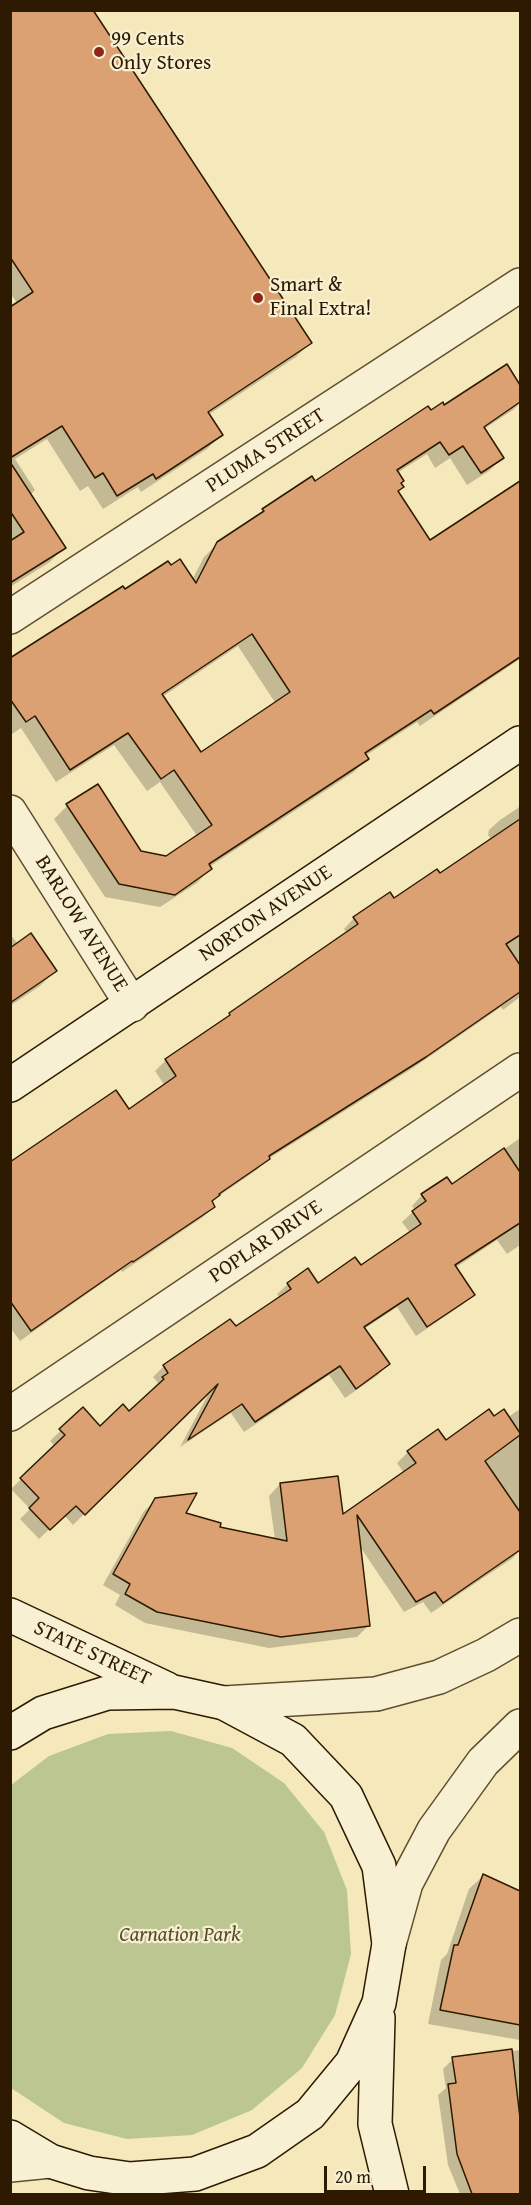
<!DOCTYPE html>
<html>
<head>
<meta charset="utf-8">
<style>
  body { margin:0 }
  #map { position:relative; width:531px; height:2205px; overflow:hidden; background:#f5e8bb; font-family:"Gentium Book Plus",serif }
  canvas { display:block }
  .frame { position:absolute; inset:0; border:12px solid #2e1a00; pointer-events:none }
  .scale { position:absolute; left:324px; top:2166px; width:102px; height:27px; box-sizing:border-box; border:3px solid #2e1a00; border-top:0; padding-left:8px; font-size:18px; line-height:21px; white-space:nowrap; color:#2e1a00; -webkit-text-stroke:4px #f8f0d3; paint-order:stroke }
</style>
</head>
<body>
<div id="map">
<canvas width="531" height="2205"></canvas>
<div class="frame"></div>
<div class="scale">20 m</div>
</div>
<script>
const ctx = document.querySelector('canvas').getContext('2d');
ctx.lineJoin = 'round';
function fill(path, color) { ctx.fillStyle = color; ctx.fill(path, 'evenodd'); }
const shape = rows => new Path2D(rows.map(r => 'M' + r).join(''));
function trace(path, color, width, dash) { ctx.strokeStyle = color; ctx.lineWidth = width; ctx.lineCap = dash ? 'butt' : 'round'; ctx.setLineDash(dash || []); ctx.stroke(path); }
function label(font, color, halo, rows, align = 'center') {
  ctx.font = font + ' "Gentium Book Plus",serif'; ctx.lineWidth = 4.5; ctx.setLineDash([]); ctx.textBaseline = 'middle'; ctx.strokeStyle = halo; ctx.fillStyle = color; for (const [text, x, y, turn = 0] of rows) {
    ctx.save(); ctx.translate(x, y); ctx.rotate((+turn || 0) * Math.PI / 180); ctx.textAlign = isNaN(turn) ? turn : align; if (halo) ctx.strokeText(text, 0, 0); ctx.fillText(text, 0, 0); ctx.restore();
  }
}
fill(shape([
  [171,1731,232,1748,284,1783,324,1832,347,1890,351,1954,335,2015,302,2068,252,2110,192,2135,127,2139,64,2123,11,2088,11,1785,49,1756,108,1734]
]), '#bbc691');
fill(shape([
  [10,10,310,343,296,357,208,415,221,435,207,449,141,492,138,487,103,509,88,486,80,491,47,439,15,459,35,490,30,495,64,547,50,562,10,587,10,309,18,304,10,293],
  [506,366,520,387,520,403,513,410,484,429,502,458,489,471,467,485,450,458,435,468,427,454,397,473,402,487,397,492,430,542,512,488,520,502,520,659,420,726,417,722,365,756,367,758,354,772,209,867,210,869,197,883,160,907,105,897,54,819,67,806,140,852,167,858,197,836,160,782,147,791,114,745,56,782,21,728,12,734,10,732,10,661,125,591,192,580,204,557,218,543,255,519,263,511,311,479,314,483,430,412,444,407],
  [238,646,276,704,201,754,162,697],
  [520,804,520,997,503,1010,501,1007,413,1068,265,1161,258,1169,216,1198,211,1203,213,1207,203,1217,122,1272,121,1270,20,1341,10,1327,10,1163,129,1111,165,1086,155,1071,166,1060,347,933,344,929,354,918,394,901,440,875,492,840,488,835,489,830,500,820,518,808],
  [10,934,18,944,55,971,40,986,10,1006],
  [520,1138,520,1245,507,1254,497,1240,455,1268,473,1295,462,1305,416,1336,397,1307,364,1329,388,1364,378,1375,345,1398,329,1375,244,1432,231,1413,180,1447,211,1389,73,1525,64,1515,39,1539,20,1519,30,1509,11,1489,55,1446,50,1441,83,1409,100,1428,129,1413,154,1390,153,1388,158,1383,153,1377,164,1366,230,1321,235,1328,280,1298,277,1294,288,1284,317,1285,360,1268,410,1233,402,1222,415,1210,412,1206,422,1195,451,1187],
  [520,1409,520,1550,513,1558,431,1613,423,1602,404,1612,359,1545,369,1625,357,1637,269,1648,145,1623,115,1605,120,1595,103,1585,144,1511,156,1500,218,1528,275,1540,269,1496,280,1484,341,1516,404,1473,397,1463,408,1452,445,1443,494,1419,508,1417],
  [483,1876,520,1893,520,2040,428,2024,441,1960,447,1954,469,1889],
  [520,2050,520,2194,460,2194,448,2165,438,2095,446,2088,443,2069,453,2059]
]), '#0003');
const building = shape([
  [10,10,93,10,312,343,208,412,223,435,156,479,153,474,117,496,103,473,95,478,62,426,10,458,10,307,33,292,10,257,10,10],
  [507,364,520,385,520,402,484,427,504,458,481,473,463,446,449,455,440,442,397,470,404,481,401,483,404,487,398,491,430,540,520,481,520,657,434,714,431,710,365,753,369,759,209,864,212,869,175,895,119,884,66,804,98,784,141,851,166,856,212,825,174,770,161,779,128,733,70,770,35,716,26,722,10,699,10,658,123,586,125,589,168,561,171,565,180,559,196,583,217,542,264,511,262,509,312,476,315,481,428,406,431,410,443,402,444,405,507,364],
  [252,634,290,692,201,752,162,694,252,634],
  [10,462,66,548,10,583,10,541,24,532,10,511,10,462],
  [520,819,520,935,506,944,520,965,520,992,426,1057,269,1156,270,1159,219,1194,220,1195,212,1201,215,1207,133,1262,132,1261,31,1331,10,1301,10,1162,116,1090,129,1109,176,1076,165,1059,230,1015,229,1013,358,924,353,917,390,892,394,898,437,869,440,873,520,819],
  [31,933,57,971,10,1003,10,948,31,933],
  [504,1148,520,1172,520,1223,455,1265,475,1295,427,1327,408,1298,364,1327,390,1364,356,1389,340,1366,255,1422,242,1404,188,1440,218,1384,85,1515,76,1506,50,1530,29,1508,39,1498,20,1478,65,1435,59,1429,83,1407,100,1426,123,1404,129,1411,164,1379,162,1377,168,1373,163,1365,230,1319,236,1326,291,1289,287,1283,308,1268,318,1283,355,1257,361,1265,421,1224,412,1211,426,1201,421,1194,447,1177,452,1184,504,1148],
  [489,1409,494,1416,504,1409,520,1433,520,1435,485,1461,520,1512,520,1550,443,1603,435,1592,416,1602,357,1515,370,1626,281,1637,157,1612,125,1594,130,1584,113,1574,155,1498,197,1493,186,1513,221,1523,220,1527,287,1541,280,1483,338,1476,343,1514,416,1463,407,1451,438,1429,446,1440,489,1409],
  [483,1874,520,1891,520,2025,440,2010,454,1945,458,1945,483,1874],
  [512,2049,520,2118,520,2194,472,2194,457,2154,448,2084,456,2083,452,2057,512,2049]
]);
fill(building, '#dca172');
trace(building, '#2e1a00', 1.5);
const street = shape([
  [10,617,520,285],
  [10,812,132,1005],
  [10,1414,520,1070],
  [224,1703,376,1694,439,1677,486,1655,520,1635],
  [389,1944,406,1883,434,1830,483,1762,520,1726],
  [10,2165,50,2161]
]);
const secondary = shape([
  [10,1085,520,743],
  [10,1615,167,1689],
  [10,1733,43,1713,107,1693,174,1692,224,1703,293,1740,346,1796,379,1866,389,1944,379,2003,352,2063,310,2114,257,2151,195,2174,130,2179,89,2173,50,2161,10,2137],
  [378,2018,375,2124,392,2194]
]);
trace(street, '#604e2f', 36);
trace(secondary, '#2e1a00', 36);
trace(street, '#f8f0d3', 33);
trace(secondary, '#f8f0d3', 33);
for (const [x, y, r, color] of [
  [99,52,6,"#8f2418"],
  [258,298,6,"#8f2418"]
]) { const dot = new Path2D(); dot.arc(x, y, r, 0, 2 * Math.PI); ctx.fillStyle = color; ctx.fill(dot); trace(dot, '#f8f0d3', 2); }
label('21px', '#2e1a00', '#f8f0d3', [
  ["99 Cents",111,40],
  ["Only Stores",111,64],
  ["Smart &",270,286],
  ["Final Extra!",270,310]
], 'left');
label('21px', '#2e1a00', '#f8f0d3', [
  ["PLUMA STREET",266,451,-33],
  ["NORTON AVENUE",266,914,-34],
  ["BARLOW AVENUE",81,924,58],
  ["POPLAR DRIVE",266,1242,-34],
  ["STATE STREET",92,1654,25]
]);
label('italic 21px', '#584e2c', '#f8f0d3', [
  ["Carnation Park",180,1936]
]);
</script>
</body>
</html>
